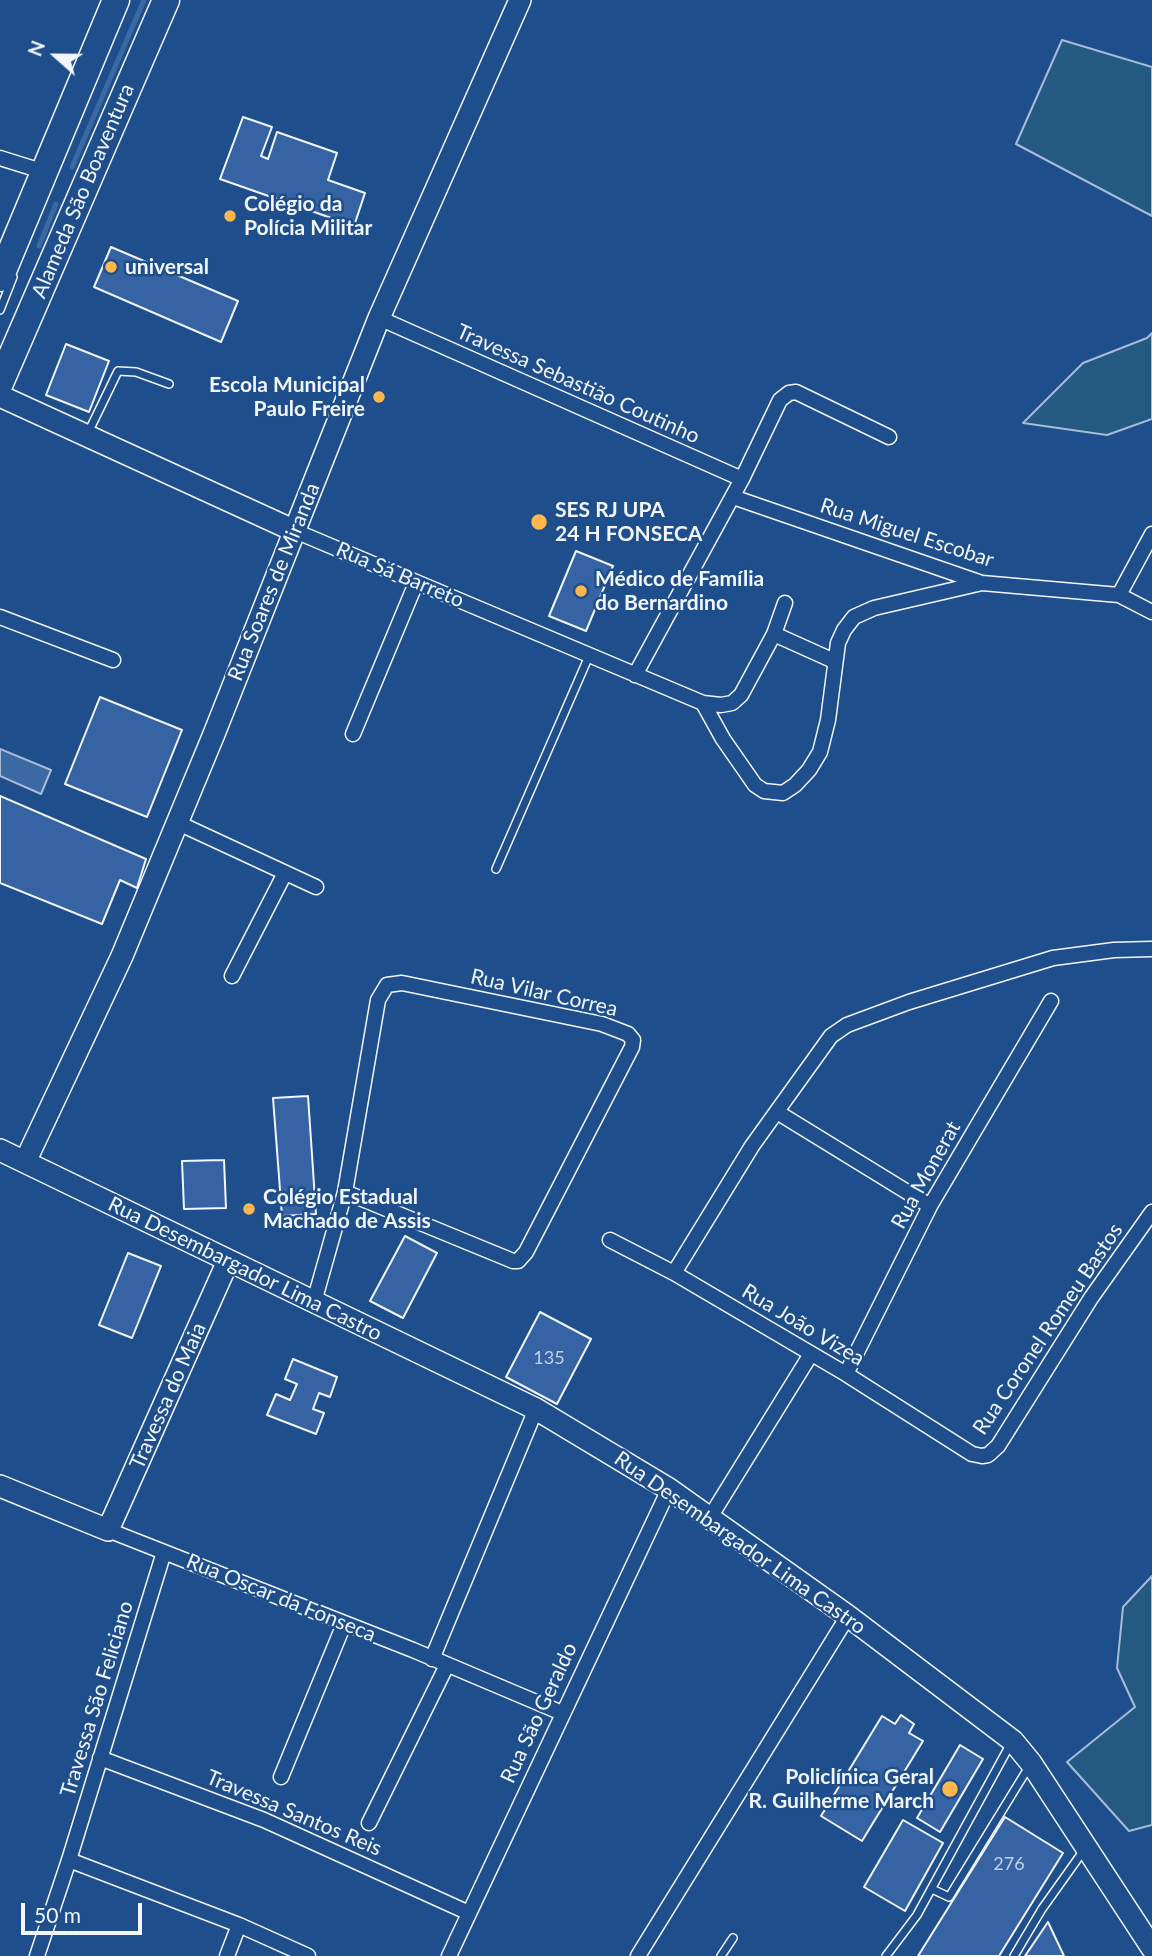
<!DOCTYPE html>
<html>
<head>
<meta charset="utf-8">
<style>
  body { margin:0 }
  #map { position:relative; width:1152px; height:1956px; overflow:hidden; background:#1f4e8c; font-family:Lato,sans-serif }
  canvas { display:block }
  .north { position:absolute; left:21px; top:21px; width:70px; height:70px; -webkit-text-stroke:5px #1f4e8c; paint-order:stroke; rotate:291deg; font-size:19px; font-weight:700; line-height:28px; text-align:center; color:#f2f6ff }
  .north::after { content:''; display:block; margin:auto; width:24px; height:32px; background:#f2f6ff; clip-path:polygon(50% 0,100% 100%,50% 72%,0 100%) }
  .scale { position:absolute; left:21px; top:1903px; width:121px; height:32px; box-sizing:border-box; border:4px solid #f2f6ff; border-top:0; padding-left:9px; font-size:21px; line-height:24px; white-space:nowrap; color:#f2f6ff; -webkit-text-stroke:5px #1f4e8c; paint-order:stroke }
</style>
</head>
<body>
<div id="map">
<canvas width="1152" height="1956"></canvas>
<div class="north">N</div>
<div class="scale">50 m</div>
</div>
<script>
const ctx = document.querySelector('canvas').getContext('2d');
ctx.lineJoin = 'round';
function fill(path, color) { ctx.fillStyle = color; ctx.fill(path, 'evenodd'); }
const shape = rows => new Path2D(rows.map(r => 'M' + r).join(''));
function trace(path, color, width, dash) { ctx.strokeStyle = color; ctx.lineWidth = width; ctx.lineCap = dash ? 'butt' : 'round'; ctx.setLineDash(dash || []); ctx.stroke(path); }
function label(font, color, halo, rows, align = 'center') {
  ctx.font = font + ' Lato,sans-serif'; ctx.lineWidth = 5; ctx.setLineDash([]); ctx.textBaseline = 'middle'; ctx.strokeStyle = halo; ctx.fillStyle = color; for (const [text, x, y, turn = 0] of rows) {
    ctx.save(); ctx.translate(x, y); ctx.rotate((+turn || 0) * Math.PI / 180); ctx.textAlign = isNaN(turn) ? turn : align; if (halo) ctx.strokeText(text, 0, 0); ctx.fillText(text, 0, 0); ctx.restore();
  }
}
const green = shape([
  [1062,40,1152,67,1152,216,1016,144,1062,40],
  [1152,333,1152,419,1107,435,1023,423,1083,363,1147,338,1152,333],
  [1152,1576,1152,1825,1129,1831,1067,1762,1135,1707,1117,1668,1123,1607,1152,1576]
]);
fill(green, '#245a82');
trace(green, '#a8bbd7', 2);
const water = shape([
  [0,749,51,770,41,794,0,776,0,749]
]);
fill(water, '#3b69a3');
trace(water, '#a8bbd7', 2);
trace(shape([
  [72,167,144,0],
  [39,246,56,204]
]), '#3b69a3', 5);
const building = shape([
  [243,117,272,127,261,156,268,159,277,132,337,153,328,180,365,193,354,226,220,179,243,117],
  [111,247,238,301,221,342,94,287,111,247],
  [66,344,109,361,89,412,46,395,66,344],
  [576,551,613,566,586,631,549,616,576,551],
  [100,697,182,730,147,817,65,784,100,697],
  [0,796,146,859,137,888,120,880,102,924,0,883,0,796],
  [308,1096,316,1214,282,1216,273,1098,308,1096],
  [224,1160,226,1208,184,1209,182,1161,224,1160],
  [405,1236,437,1253,403,1318,370,1301,405,1236],
  [128,1253,161,1266,132,1338,99,1325,128,1253],
  [540,1312,591,1339,557,1404,506,1377,540,1312],
  [293,1359,337,1377,330,1397,319,1393,313,1409,324,1413,316,1434,267,1415,276,1394,290,1400,297,1384,285,1379,293,1359],
  [901,1715,914,1724,909,1733,923,1741,862,1841,821,1816,882,1716,895,1724,901,1715],
  [960,1745,983,1759,940,1832,917,1818,960,1745],
  [1005,1817,1063,1853,999,1956,918,1956,1005,1817],
  [903,1820,943,1843,905,1911,864,1887,903,1820],
  [1048,1922,1064,1956,1025,1956,1048,1922]
]);
fill(building, '#3563a3');
trace(building, '#f2f6ff', 2);
const lane = shape([
  [0,310,13,277],
  [87,435,118,371,136,372,169,384],
  [496,869,589,656],
  [932,1889,949,1897,1030,1765],
  [721,1956,733,1938],
  [886,1956,917,1915,1011,1743],
  [1014,1956,1042,1909,1084,1850]
]);
const street = shape([
  [0,158,45,172],
  [379,318,742,479,635,675],
  [742,479,780,400,789,393,796,392,889,437],
  [733,497,982,583,1119,595,1152,612],
  [295,531,703,703,721,705,732,703,741,695,774,634,785,603],
  [1119,595,1152,534],
  [0,617,113,660],
  [774,634,834,661],
  [703,703,723,739,755,785,764,791,783,793,795,785,809,770,820,752,828,720,838,643,844,630,854,617,874,608,982,583],
  [353,734,416,583],
  [176,822,316,887],
  [232,976,285,873],
  [777,1112,930,1206],
  [610,1240,674,1273,846,1374,972,1454,982,1456,988,1455,998,1446,1091,1298,1152,1212],
  [674,1273,752,1146,831,1036,847,1025,909,1002,1053,958,1114,950,1152,949],
  [314,1302,345,1192,378,1000,387,985,402,983,602,1024,628,1034,633,1040,632,1047,526,1252,518,1261,513,1261,345,1192],
  [846,1374,930,1206,1051,1001],
  [709,1519,811,1354],
  [108,1530,413,1650,562,1713],
  [432,1659,536,1409],
  [100,1758,264,1820,469,1913],
  [281,1777,344,1624],
  [369,1823,447,1665],
  [69,1860,239,1925,308,1956],
  [37,1956,69,1860,164,1552],
  [227,1956,239,1925],
  [449,1956,669,1489],
  [638,1956,848,1616]
]);
const secondary = shape([
  [0,396,295,531],
  [0,1150,536,1409,669,1489,848,1616,1013,1741,1031,1763,1152,1948],
  [25,1162,122,956,214,734,379,318,520,0],
  [0,1486,108,1530,228,1261]
]);
const highway = shape([
  [0,278,116,0],
  [0,383,166,0]
]);
trace(lane, '#f2f6ff', 10);
trace(street, '#f2f6ff', 17);
trace(secondary, '#f2f6ff', 24);
trace(highway, '#f2f6ff', 29);
trace(lane, '#1f4e8c', 7);
trace(street, '#1f4e8c', 14);
trace(secondary, '#1f4e8c', 21);
trace(highway, '#1f4e8c', 26);
for (const [x, y, r, color] of [
  [230,216,7,"#ffb74d"],
  [111,267,7,"#ffb74d"],
  [379,397,7,"#ffb74d"],
  [539,522,9,"#ffb74d"],
  [581,591,7,"#ffb74d"],
  [249,1209,7,"#ffb74d"],
  [950,1789,9,"#ffb74d"]
]) { const dot = new Path2D(); dot.arc(x, y, r, 0, 2 * Math.PI); ctx.fillStyle = color; ctx.fill(dot); trace(dot, '#1f4e8c', 2.5); }
label('18px', '#c3d1e8', null, [
  ["135",549,1358],
  ["276",1009,1864]
]);
label('21px', '#f2f6ff', '#1f4e8c', [
  ["Alameda São Boaventura",83,191,-67],
  ["Travessa Sebastião Coutinho",578,384,24],
  ["Rua Miguel Escobar",907,533,18],
  ["Rua Sá Barreto",400,575,23],
  ["Rua Soares de Miranda",274,582,-68],
  ["Rua Vilar Correa",544,993,13],
  ["Rua Monerat",926,1175,-61],
  ["Rua Desembargador Lima Castro",245,1269,26],
  ["Rua João Vizea",803,1325,31],
  ["Rua Coronel Romeu Bastos",1048,1329,-56],
  ["Travessa do Maia",168,1396,-66],
  ["Rua Desembargador Lima Castro",740,1543,35],
  ["Rua Oscar da Fonseca",281,1598,22],
  ["Travessa São Feliciano",97,1699,-73],
  ["Rua São Geraldo",539,1713,-65],
  ["Travessa Santos Reis",294,1813,23]
]);
label('bold 21px', '#f2f6ff', '#1f4e8c', [
  ["Colégio da",244,204],
  ["Polícia Militar",244,228],
  ["universal",125,267],
  ["Escola Municipal",365,385,"right"],
  ["Paulo Freire",365,409,"right"],
  ["SES RJ UPA",555,510],
  ["24 H FONSECA",555,534],
  ["Médico de Família",595,579],
  ["do Bernardino",595,603],
  ["Colégio Estadual",263,1197],
  ["Machado de Assis",263,1221],
  ["Policlínica Geral",934,1777,"right"],
  ["R. Guilherme March",934,1801,"right"]
], 'left');
</script>
</body>
</html>
